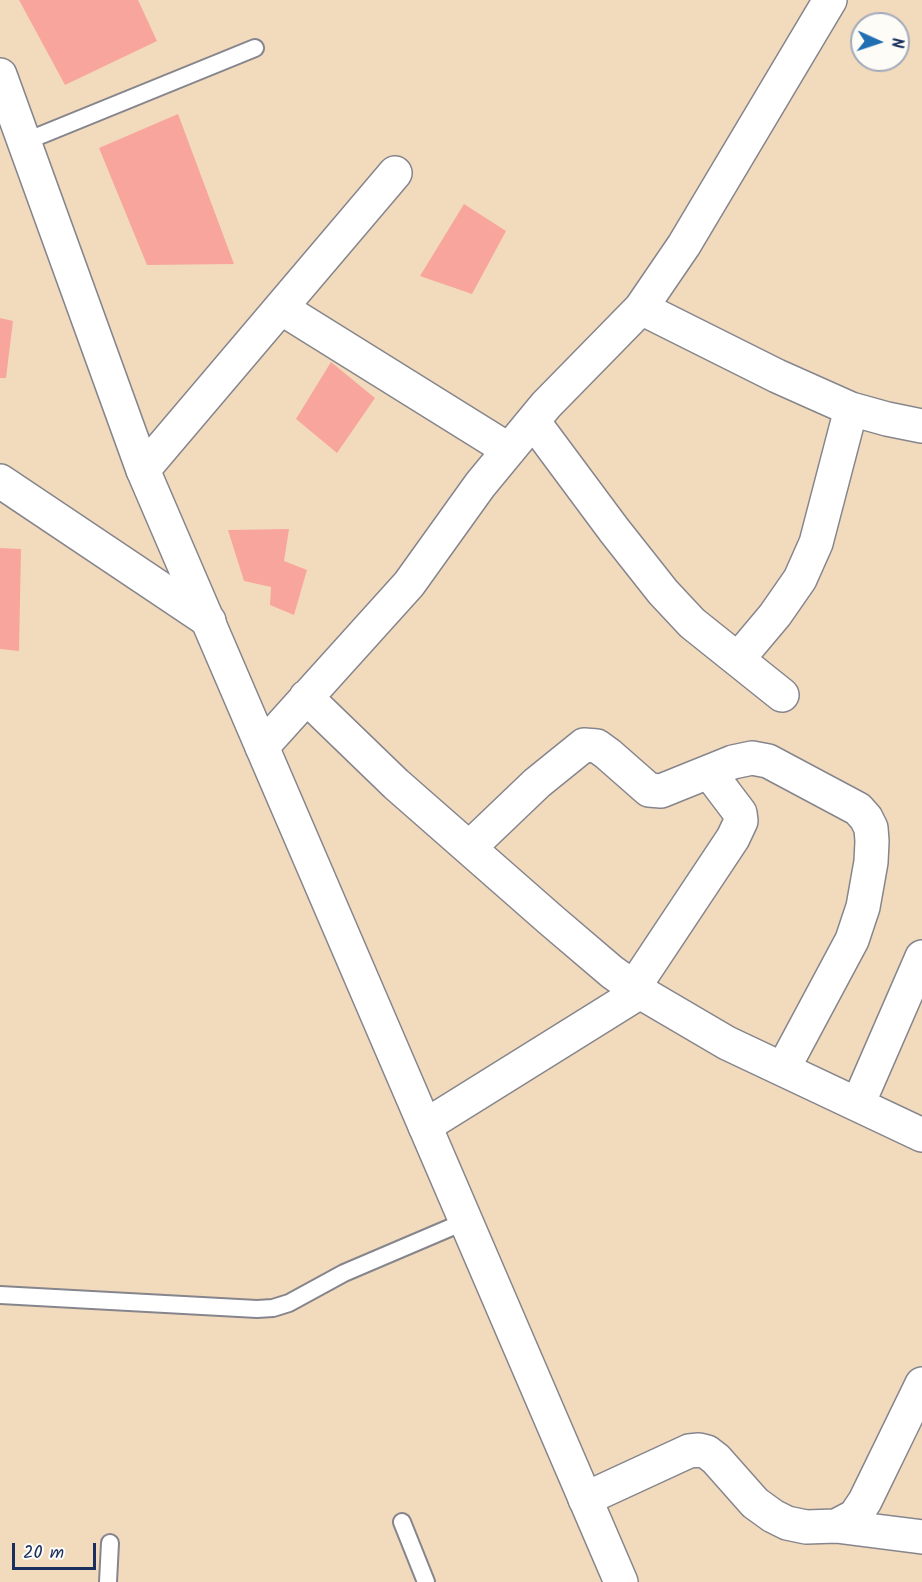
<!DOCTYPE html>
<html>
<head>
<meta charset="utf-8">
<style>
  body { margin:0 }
  #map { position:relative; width:922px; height:1582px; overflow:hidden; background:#f2dbbc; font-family:Kalam,sans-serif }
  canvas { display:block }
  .north { position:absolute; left:850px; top:12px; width:60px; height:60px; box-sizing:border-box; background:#fdfcf7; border:2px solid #a3aaba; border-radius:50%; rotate:93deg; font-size:16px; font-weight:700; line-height:24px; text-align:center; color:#1b2f5e }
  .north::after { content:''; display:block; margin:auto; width:21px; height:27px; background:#1f6fb2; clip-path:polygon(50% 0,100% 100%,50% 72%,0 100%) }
  .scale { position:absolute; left:12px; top:1543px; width:84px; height:27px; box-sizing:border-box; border:3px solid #1b2f5e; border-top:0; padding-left:8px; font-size:18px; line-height:21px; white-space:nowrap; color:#1b2f5e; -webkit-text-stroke:4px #fdfcf7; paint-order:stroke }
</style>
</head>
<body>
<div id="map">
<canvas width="922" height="1582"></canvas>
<div class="north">N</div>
<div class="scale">20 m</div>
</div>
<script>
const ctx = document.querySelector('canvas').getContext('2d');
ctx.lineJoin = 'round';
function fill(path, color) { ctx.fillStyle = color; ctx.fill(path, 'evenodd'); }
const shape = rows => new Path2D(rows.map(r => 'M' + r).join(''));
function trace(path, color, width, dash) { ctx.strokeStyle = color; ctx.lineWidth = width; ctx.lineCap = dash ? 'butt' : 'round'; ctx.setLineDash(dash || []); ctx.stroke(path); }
fill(shape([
  [19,0,138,0,157,41,65,85],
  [178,114,234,264,147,265,99,148],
  [464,204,506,231,472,294,420,276],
  [0,318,13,321,6,378,0,378],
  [331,362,375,398,337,453,296,419],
  [289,529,284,561,307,570,294,615,270,605,271,587,244,581,228,530],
  [0,548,21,549,19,651,0,649]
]), '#f8a59e');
const service = shape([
  [24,142,255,48],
  [0,1295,257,1309,273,1308,289,1303,344,1273,466,1221],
  [402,1522,426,1582],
  [108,1582,110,1543]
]);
const minor = shape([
  [281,308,509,450],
  [641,308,777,376,851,409,887,419,922,426],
  [533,421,614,530,663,592,692,623,782,695],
  [143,470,395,173],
  [0,481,209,621],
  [738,659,775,615,800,579,816,543,851,409],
  [306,697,396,784,551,920,612,972,640,992,727,1043,922,1135],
  [262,747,409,584,480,485,546,405,641,308,684,245,830,0],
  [469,848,537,783,584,745,597,746,608,754,649,790,661,791,733,762,752,758,768,761,858,809,866,818,871,828,872,841,871,862,863,907,852,940,783,1069],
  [634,987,733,838,741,821,740,813,709,772],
  [858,1104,922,957],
  [425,1126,640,992],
  [585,1499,689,1451,699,1450,707,1452,716,1459,755,1503,773,1516,787,1523,806,1527,836,1526,855,1516,865,1501,922,1384],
  [836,1526,922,1537]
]);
const tertiary = shape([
  [0,75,143,470,621,1582]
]);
trace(service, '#86858d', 20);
trace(minor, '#86858d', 36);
trace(tertiary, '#86858d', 36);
trace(service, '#fff', 16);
trace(minor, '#fff', 33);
trace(tertiary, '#fff', 33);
</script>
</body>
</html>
